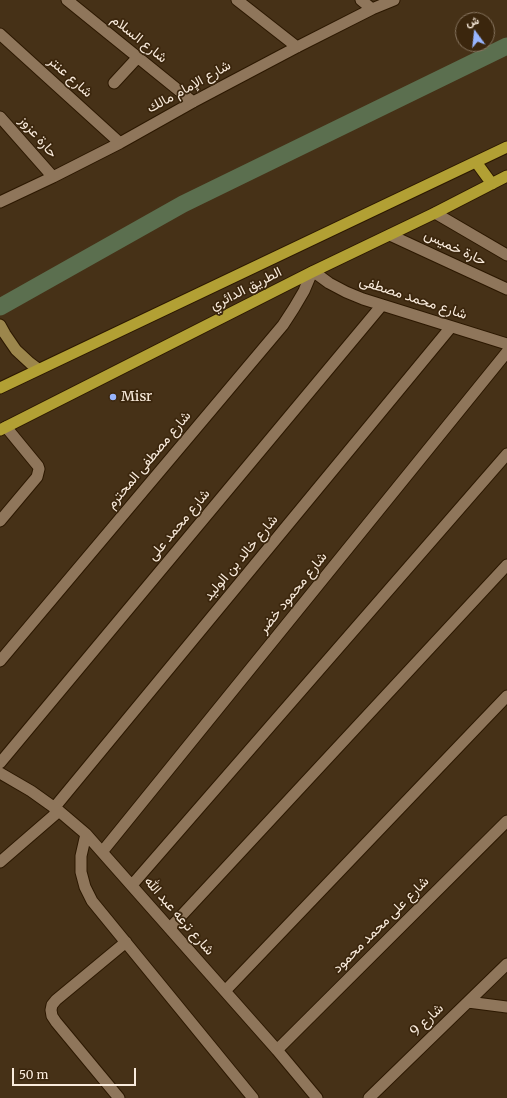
<!DOCTYPE html>
<html>
<head>
<meta charset="utf-8">
<style>
  body { margin:0 }
  #map { position:relative; width:507px; height:1098px; overflow:hidden; background:#463117; font-family:Merriweather,Vazirmatn,serif }
  canvas { display:block }
  .north { position:absolute; left:455px; top:12px; width:40px; height:40px; box-sizing:border-box; background:#3b260d; border:1px solid #877560; border-radius:50%; rotate:345deg; font-size:11px; font-weight:700; line-height:16px; text-align:center; color:#f9ebdc }
  .north::after { content:''; display:block; margin:auto; width:14px; height:18px; background:#98b5fd; clip-path:polygon(50% 0,100% 100%,50% 72%,0 100%) }
  .scale { position:absolute; left:12px; top:1068px; width:124px; height:18px; box-sizing:border-box; border:2px solid #f9ebdc; border-top:0; padding-left:5px; font-size:12px; line-height:14px; white-space:nowrap; color:#f9ebdc; -webkit-text-stroke:3px #3b260d; paint-order:stroke }
</style>
</head>
<body>
<div id="map">
<canvas width="507" height="1098"></canvas>
<div class="north">ش</div>
<div class="scale">50 m</div>
</div>
<script>
const ctx = document.querySelector('canvas').getContext('2d');
ctx.lineJoin = 'round';
const shape = rows => new Path2D(rows.map(r => 'M' + r).join(''));
function trace(path, color, width, dash) { ctx.strokeStyle = color; ctx.lineWidth = width; ctx.lineCap = dash ? 'butt' : 'round'; ctx.setLineDash(dash || []); ctx.stroke(path); }
function label(font, color, halo, rows, align = 'center') {
  ctx.font = font + ' Merriweather,Vazirmatn,serif'; ctx.lineWidth = 3.5; ctx.setLineDash([]); ctx.textBaseline = 'middle'; ctx.strokeStyle = halo; ctx.fillStyle = color; for (const [text, x, y, turn = 0] of rows) {
    ctx.save(); ctx.translate(x, y); ctx.rotate((+turn || 0) * Math.PI / 180); ctx.textAlign = isNaN(turn) ? turn : align; if (halo) ctx.strokeText(text, 0, 0); ctx.fillText(text, 0, 0); ctx.restore();
  }
}
trace(shape([
  [0,307,183,204,507,46]
]), '#5b6f4f', 17);
const minor = shape([
  [67,0,193,102],
  [237,0,297,47],
  [361,0,372,9],
  [0,34,120,143],
  [114,83,138,57],
  [0,117,53,177],
  [0,202,53,177,120,143,193,102,297,47,372,9,394,0],
  [435,213,507,255],
  [390,235,507,289],
  [314,272,329,283,346,292,363,299,507,344],
  [0,521,37,477,39,469,38,466,6,427],
  [0,661,283,325,294,308,304,291,312,272],
  [0,763,382,305],
  [0,773,31,791,59,811,86,834,277,1050,317,1098],
  [54,808,451,327],
  [86,834,81,856,81,872,85,887,92,901,253,1098],
  [102,852,507,352],
  [0,862,59,811],
  [132,885,507,454],
  [170,928,507,565],
  [225,991,507,696],
  [468,1002,507,1007],
  [277,1050,507,821],
  [119,1098,56,1022,52,1016,51,1010,52,1005,56,1000,126,942],
  [369,1098,507,964]
]);
const secondary = shape([
  [0,325,5,334,16,350,30,363,38,369]
]);
const trunk = shape([
  [476,162,492,184],
  [0,388,507,147],
  [0,430,312,272,435,213,507,176]
]);
trace(minor, '#2c1800', 13);
trace(secondary, '#2c1800', 13);
trace(trunk, '#2c1800', 13);
trace(minor, '#8f765b', 11);
trace(secondary, '#9c864c', 11);
trace(trunk, '#b2a034', 11);
for (const [x, y, r, color] of [
  [113,397,4,"#98b5fd"]
]) { const dot = new Path2D(); dot.arc(x, y, r, 0, 2 * Math.PI); ctx.fillStyle = color; ctx.fill(dot); trace(dot, '#3b260d', 1.5); }
label('14px', '#f9ebdc', '#3b260d', [
  ["شارع السلام",139,39,39],
  ["شارع عنتر",70,77,42],
  ["شارع الإمام مالك",189,87,-29],
  ["حارة عزوز",38,137,49],
  ["حارة خميس",455,248,25],
  ["الطريق الدائري",246,289,-27],
  ["شارع محمد مصطفى",413,298,18],
  ["شارع مصطفى المحترم",149,460,-50],
  ["شارع محمد على",179,525,-50],
  ["شارع خالد بن الوليد",241,558,-50],
  ["شارع محمود خضر",293,593,-51],
  ["شارع ترعه عبد الله",179,916,49],
  ["شارع على محمد محمود",381,925,-45],
  ["شارع 9",427,1020,-44]
]);
label('14px', '#f9ebdc', '#3b260d', [
  ["Misr",121,397]
], 'left');
</script>
</body>
</html>
